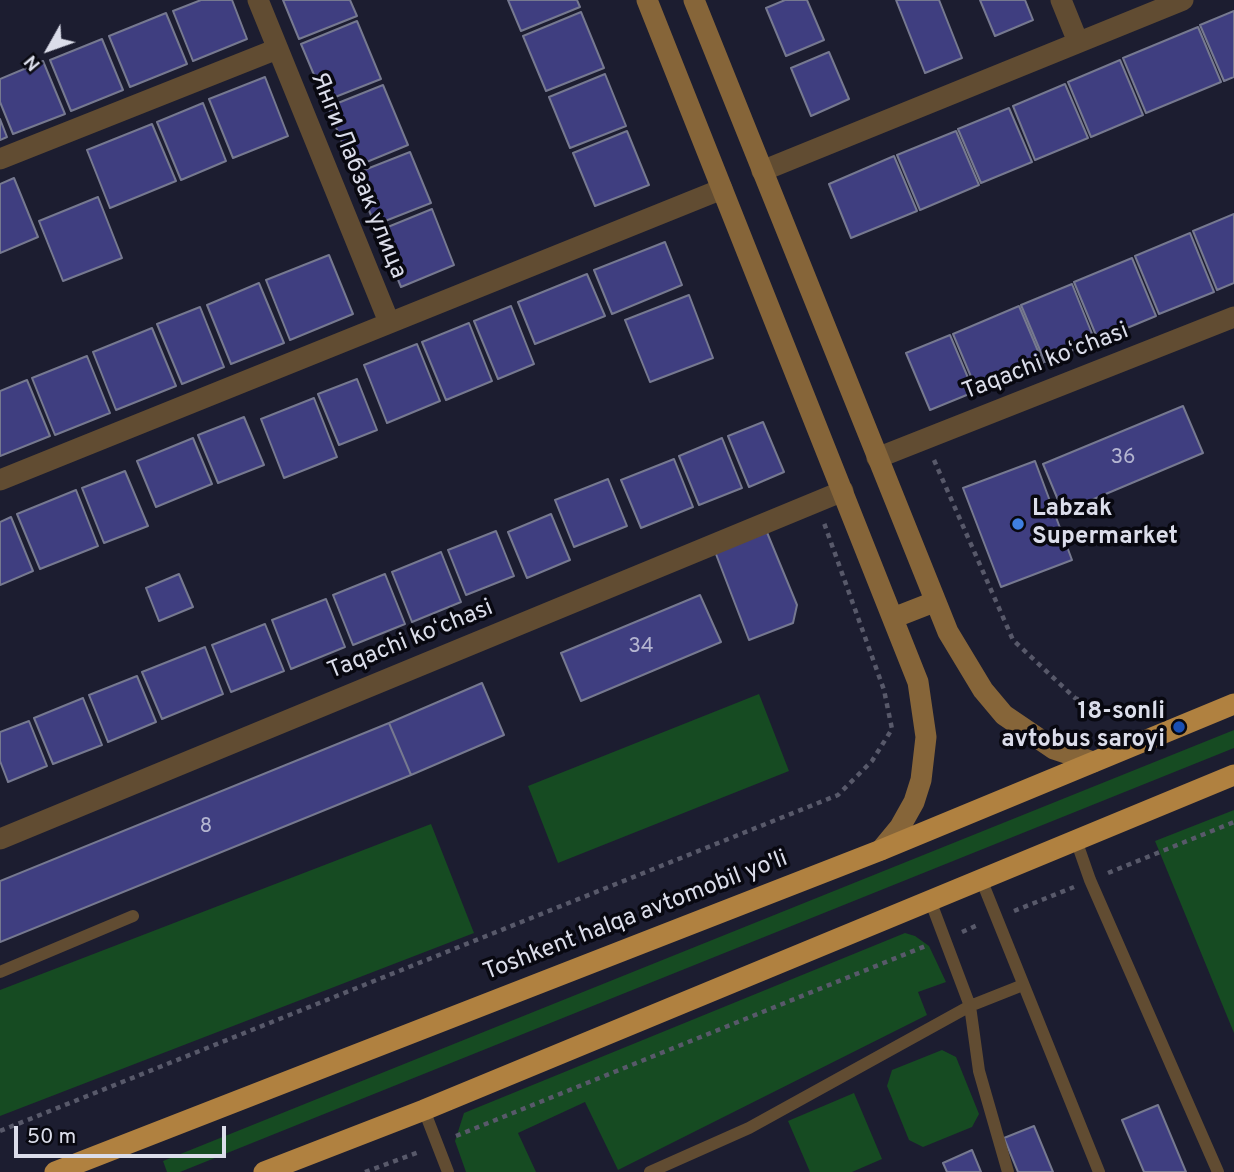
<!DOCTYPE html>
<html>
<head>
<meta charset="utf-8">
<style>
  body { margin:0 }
  #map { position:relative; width:1234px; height:1172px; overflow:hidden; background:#1c1d30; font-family:Overpass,sans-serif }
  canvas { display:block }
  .north { position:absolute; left:14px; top:14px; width:70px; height:70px; -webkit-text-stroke:5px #080810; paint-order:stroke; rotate:230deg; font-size:19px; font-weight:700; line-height:28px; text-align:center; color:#dbddea }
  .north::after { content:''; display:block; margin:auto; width:24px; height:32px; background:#dbddea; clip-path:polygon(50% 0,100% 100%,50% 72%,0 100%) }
  .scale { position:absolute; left:14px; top:1126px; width:212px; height:32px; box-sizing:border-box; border:4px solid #dbddea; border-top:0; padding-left:9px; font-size:21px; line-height:24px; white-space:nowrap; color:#dbddea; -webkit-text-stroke:5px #080810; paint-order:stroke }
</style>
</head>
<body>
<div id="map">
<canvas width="1234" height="1172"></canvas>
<div class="north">N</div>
<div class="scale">50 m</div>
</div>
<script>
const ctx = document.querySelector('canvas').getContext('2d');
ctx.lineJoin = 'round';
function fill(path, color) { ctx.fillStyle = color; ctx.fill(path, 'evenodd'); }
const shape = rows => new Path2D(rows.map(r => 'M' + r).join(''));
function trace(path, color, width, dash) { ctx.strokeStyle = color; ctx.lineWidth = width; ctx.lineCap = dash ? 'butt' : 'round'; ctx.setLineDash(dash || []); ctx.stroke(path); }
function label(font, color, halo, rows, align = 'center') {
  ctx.font = font + ' Overpass,sans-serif'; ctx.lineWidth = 7; ctx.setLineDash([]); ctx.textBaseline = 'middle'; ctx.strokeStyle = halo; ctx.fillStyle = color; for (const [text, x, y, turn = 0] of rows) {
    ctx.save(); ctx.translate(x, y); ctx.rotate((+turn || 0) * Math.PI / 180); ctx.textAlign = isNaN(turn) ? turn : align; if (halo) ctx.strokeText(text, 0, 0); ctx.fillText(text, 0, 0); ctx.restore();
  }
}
fill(shape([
  [759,694,789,771,558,863,528,786],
  [1234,730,1234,748,180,1172,167,1172,163,1161],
  [1234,810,1234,1033,1155,841],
  [431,824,474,933,0,1116,0,990],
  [905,933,915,936,929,946,946,982,918,992,927,1015,618,1170,585,1102,518,1133,536,1172,466,1172,455,1141,464,1113],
  [942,1050,956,1057,979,1114,972,1127,923,1147,909,1140,887,1086,892,1070],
  [854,1093,882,1159,852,1172,810,1172,788,1121]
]), '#164b22');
const building = shape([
  [201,0,232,0,247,39,193,61,173,11,201,0],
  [283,0,350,0,357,16,299,39,283,0],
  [508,0,577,0,580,7,521,31,508,0],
  [785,0,807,0,824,40,786,56,766,8,785,0],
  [896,0,939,0,962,58,925,73,896,0],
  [980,0,1025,0,1033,20,995,36,980,0],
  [1234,11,1234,77,1224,81,1200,25,1234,11],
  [581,12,604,68,546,91,523,36,581,12],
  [166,13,187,64,130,87,109,36,166,13],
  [357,21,381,79,325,101,301,44,357,21],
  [1198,27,1221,82,1146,113,1123,58,1198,27],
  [102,39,123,90,71,111,50,60,102,39],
  [829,52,849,99,811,116,791,68,829,52],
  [1120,60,1143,115,1091,137,1068,82,1120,60],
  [43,61,65,114,13,134,0,102,0,79,43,61],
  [605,74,626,126,570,148,549,97,605,74],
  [265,77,288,136,233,158,209,99,265,77],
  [1065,84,1088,138,1035,160,1013,106,1065,84],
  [383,85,408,145,352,168,328,107,383,85],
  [203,103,226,161,181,180,157,122,203,103],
  [1009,108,1032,162,981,183,958,129,1009,108],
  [0,119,7,137,0,140,0,119],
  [152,124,176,181,110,208,87,150,152,124],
  [627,131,649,185,595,206,573,153,627,131],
  [956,131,979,185,920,210,897,155,956,131],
  [410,152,431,203,375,225,354,174,410,152],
  [894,156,917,211,851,238,829,184,894,156],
  [14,178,38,237,0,253,0,184,14,178],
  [98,197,122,258,63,281,39,221,98,197],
  [432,209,454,265,401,287,378,231,432,209],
  [1234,214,1234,283,1217,290,1193,231,1234,214],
  [1190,233,1214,292,1159,314,1135,256,1190,233],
  [665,242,682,285,612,314,594,270,665,242],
  [329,255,353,314,290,340,266,280,329,255],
  [1132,258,1156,316,1098,340,1074,282,1132,258],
  [587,274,605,316,535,344,518,302,587,274],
  [259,283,284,343,231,364,207,305,259,283],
  [1072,284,1095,341,1045,362,1021,305,1072,284],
  [689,295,713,358,650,382,625,320,689,295],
  [511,306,534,364,498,379,474,321,511,306],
  [1019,306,1043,363,977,391,953,334,1019,306],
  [200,307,224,367,182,384,157,324,200,307],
  [469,323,492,381,446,400,422,342,469,323],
  [152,328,176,386,116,410,93,352,152,328],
  [950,335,974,392,930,410,906,353,950,335],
  [417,344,440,401,387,423,364,365,417,344],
  [87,356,110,413,55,435,32,378,87,356],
  [357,379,377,430,339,445,318,394,357,379],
  [27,380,50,436,0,456,0,391,27,380],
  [314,398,337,457,284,478,261,419,314,398],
  [1183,406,1203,453,1063,512,1043,464,1183,406],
  [244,417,264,465,218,483,198,435,244,417],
  [763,422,784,472,749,487,728,436,763,422],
  [193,438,212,484,156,507,137,461,193,438],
  [722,438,742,488,699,505,679,456,722,438],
  [674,459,693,507,641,528,621,480,674,459],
  [1035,461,1072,560,1001,587,963,488,1035,461],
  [125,471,148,526,104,543,82,488,125,471],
  [608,479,627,526,574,547,555,500,608,479],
  [76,490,98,546,40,569,17,514,76,490],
  [551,514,570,560,527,578,508,532,551,514],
  [11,517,33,571,0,585,0,522,11,517],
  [766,530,797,605,793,623,749,640,714,549,766,530],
  [496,531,514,576,466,595,448,550,496,531],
  [441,552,461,602,412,622,392,572,441,552],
  [179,574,193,607,159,621,146,588,179,574],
  [385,574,405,624,353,645,333,595,385,574],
  [700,595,721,642,581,701,561,653,700,595],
  [326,599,345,647,291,669,272,620,326,599],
  [265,624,284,671,231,692,212,645,265,624],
  [205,647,223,694,162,719,142,672,205,647],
  [137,676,156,722,108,742,89,695,137,676],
  [482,683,504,735,411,775,389,723,482,683],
  [83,698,102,745,53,764,34,718,83,698],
  [29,721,47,766,8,782,0,761,0,732,29,721],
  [389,723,411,775,0,942,0,881,389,723],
  [1158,1105,1186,1172,1144,1172,1122,1120,1158,1105],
  [1034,1126,1053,1172,1018,1172,1004,1138,1034,1126],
  [972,1150,981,1172,947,1172,943,1163,972,1150]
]);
fill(building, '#3f3e80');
trace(building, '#767990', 2);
trace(shape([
  [934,460,1013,640,1075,698,1117,715,1146,713],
  [1108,873,1234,822],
  [1014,911,1074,887],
  [962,932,980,924],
  [0,1131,838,795,872,761,892,729,884,690,824,523],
  [456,1136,928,945],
  [365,1172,419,1152]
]), '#58596a', 4.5, [5, 5]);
trace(shape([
  [1076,840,1090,880,1218,1172],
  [981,879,1099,1172],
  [0,972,133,916],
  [424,1110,448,1172],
  [650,1172,749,1128,970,1006,930,900],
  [1008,1172,979,1071,970,1006,1023,985]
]), '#614c32', 12);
trace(shape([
  [258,0,389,322],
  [1061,0,1078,42],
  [0,159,277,49],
  [762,171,1183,0],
  [877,458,1234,317],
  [0,480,722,189],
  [0,839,843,491]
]), '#614c32', 21);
trace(shape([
  [647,0,918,682,926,737,921,780,914,802,900,827,881,850],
  [694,0,948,632,983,690,1004,715,1054,749,1093,762],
  [893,618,934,602]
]), '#866539', 21);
trace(shape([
  [55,1172,881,850,1234,704],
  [264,1172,424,1110,1234,775]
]), '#b08140', 21);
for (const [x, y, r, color] of [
  [1018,524,7,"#3f7fe0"],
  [1179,727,7,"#1a4fb4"]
]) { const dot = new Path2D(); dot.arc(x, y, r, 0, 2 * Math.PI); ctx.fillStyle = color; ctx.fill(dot); trace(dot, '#080810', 2.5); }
label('21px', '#b4b5d0', null, [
  ["36",1123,459],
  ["34",641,648],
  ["8",206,828]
]);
label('24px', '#dbddea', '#080810', [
  ["Янги Лабзак улица",357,176,68],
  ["Taqachi koʻchasi",1046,363,-21],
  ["Taqachi koʻchasi",411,641,-22],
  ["Toshkent halqa avtomobil yo'li",636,917,-21]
]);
label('bold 24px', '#dbddea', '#080810', [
  ["Labzak",1032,510],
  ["Supermarket",1032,538],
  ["18-sonli",1165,713,"right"],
  ["avtobus saroyi",1165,741,"right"]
], 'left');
</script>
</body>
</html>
